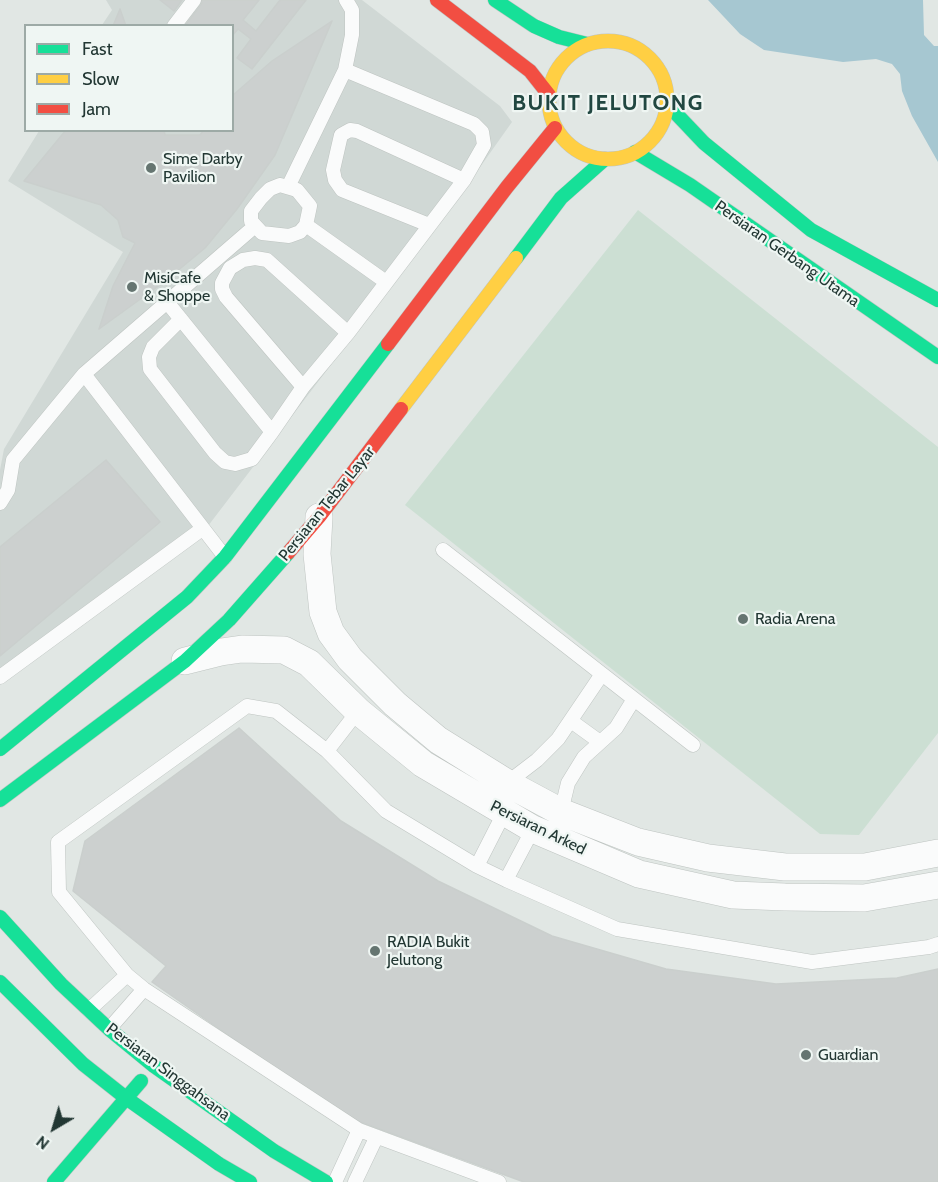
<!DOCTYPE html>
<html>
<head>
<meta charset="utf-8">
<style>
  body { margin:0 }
  #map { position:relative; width:938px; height:1182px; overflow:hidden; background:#e1e7e4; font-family:Cabin,sans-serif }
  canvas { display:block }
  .legend { position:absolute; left:24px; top:24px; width:210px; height:108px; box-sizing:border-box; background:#eff6f3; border:2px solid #9daaa6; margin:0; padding:8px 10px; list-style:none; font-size:18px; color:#223733 }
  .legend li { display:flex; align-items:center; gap:12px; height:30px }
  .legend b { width:30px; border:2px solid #9daaa6 }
  .north { position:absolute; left:24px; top:1098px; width:60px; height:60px; -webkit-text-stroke:4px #eff6f3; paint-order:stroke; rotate:218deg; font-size:16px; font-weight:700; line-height:24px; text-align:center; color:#223733 }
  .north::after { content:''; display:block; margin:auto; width:21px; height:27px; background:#223733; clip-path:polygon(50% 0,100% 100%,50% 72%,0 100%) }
</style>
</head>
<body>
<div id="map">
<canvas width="938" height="1182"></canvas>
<ul class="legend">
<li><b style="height:8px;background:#16e098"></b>Fast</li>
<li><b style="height:8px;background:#ffcf43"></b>Slow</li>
<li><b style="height:8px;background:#f24e42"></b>Jam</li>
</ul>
<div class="north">N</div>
</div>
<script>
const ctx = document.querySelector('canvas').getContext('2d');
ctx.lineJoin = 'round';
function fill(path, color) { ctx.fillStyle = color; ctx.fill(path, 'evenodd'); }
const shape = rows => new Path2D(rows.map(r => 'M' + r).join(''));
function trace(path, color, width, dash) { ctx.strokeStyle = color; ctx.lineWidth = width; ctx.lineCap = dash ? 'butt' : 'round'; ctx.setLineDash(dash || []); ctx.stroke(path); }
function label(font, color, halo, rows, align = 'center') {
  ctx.font = font + ' Cabin,sans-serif'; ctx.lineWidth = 4.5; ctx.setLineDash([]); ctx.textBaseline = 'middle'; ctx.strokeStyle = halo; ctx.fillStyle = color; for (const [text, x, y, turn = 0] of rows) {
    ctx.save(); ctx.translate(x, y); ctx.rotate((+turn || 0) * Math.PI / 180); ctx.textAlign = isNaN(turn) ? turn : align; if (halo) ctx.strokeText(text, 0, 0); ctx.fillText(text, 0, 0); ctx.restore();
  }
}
fill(shape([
  [106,0,362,0,500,106,512,122,456,201,208,526,0,681,0,470,4,449,123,252,8,181,39,131,232,130,232,26,102,25,112,10]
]), '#d0d8d5');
fill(shape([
  [638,210,938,447,938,733,859,835,820,834,405,505]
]), '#ccdfd3');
fill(shape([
  [708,0,923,0,924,35,934,46,938,46,938,162,912,116,902,91,900,74,892,64,876,59,843,62,764,50,740,34]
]), '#a6c7d1');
const building = shape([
  [160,0,182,0,174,11,160,0],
  [198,0,259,0,243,20,256,31,280,0,306,0,252,69,237,58,251,39,238,29,232,36,232,26,185,26,202,3,198,0],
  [120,9,126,26,113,26,120,9],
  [332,21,275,155,237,209,205,248,164,282,99,329,113,286,135,243,123,237,118,220,101,205,24,181,66,130,164,130,165,135,200,135,204,130,232,130,232,96,272,61,332,21],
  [106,460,160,522,0,656,0,547,106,460],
  [239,728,341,821,438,881,552,936,666,969,776,984,897,978,938,969,938,1182,524,1182,344,1116,152,982,166,966,73,891,85,841,239,728]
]);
fill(building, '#ccd0cf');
trace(building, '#cacfcd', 1.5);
const lane = shape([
  [174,26,194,0],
  [345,70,352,35,352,10,346,0],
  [280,185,297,190,310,206,306,225,300,232,289,236,262,233,251,221,251,211,261,198,270,189,280,185],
  [306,225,386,282],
  [429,225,342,190,335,180,333,170,341,135,350,130,357,131,464,180],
  [167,302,272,432,303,387,348,333,464,180,484,145,482,132,474,124,345,70,288,187],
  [181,319,153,347,149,357,150,369,215,453,225,462,235,464,252,459,272,432],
  [84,374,225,557],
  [303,387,226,297,222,289,222,283,230,268,243,260,255,258,267,260,348,333],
  [0,503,8,490,13,460,84,374,255,226],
  [443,550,693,745],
  [0,677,202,529],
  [571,721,600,742],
  [327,751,358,711],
  [507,783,537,760,558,739,602,674],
  [561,812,568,783,584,757,616,728,634,699],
  [477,866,504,813],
  [506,880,533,829],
  [89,1010,127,975],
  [109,1029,144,989],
  [335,1182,359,1130],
  [355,1182,376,1138],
  [499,1182,359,1130,144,989,127,975,59,892,58,842,247,706,276,711,327,751,386,811,477,866,506,880,617,929,812,962,929,947,938,944]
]);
const street = shape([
  [319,517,317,554,323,612,331,633,350,659,395,704,438,740,507,783,561,812,638,842,708,858,785,867,865,867,938,853],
  [185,661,221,652,242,649,284,650,309,663,358,711,423,764,533,829,639,874,733,895,785,897,864,898,938,885]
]);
const fast = shape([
  [495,0,534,26,559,37,587,44],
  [667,104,704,143,811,230,938,300],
  [635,152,690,185,938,357],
  [516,258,561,198,605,159],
  [0,749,187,597,225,557,388,344],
  [0,800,185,661,229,620,288,553],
  [0,917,61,984,109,1029,154,1066,274,1151,326,1182],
  [0,982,83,1064,126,1098,219,1164,250,1182],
  [54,1182,141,1081]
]);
const slow = shape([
  '549 100a59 59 0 1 1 118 0a59 59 0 1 1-118 0Z',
  [401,409,516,258]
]);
const jam = shape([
  [437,0,530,71,549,95],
  [388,344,507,187,555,128],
  [288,553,319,517,401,409]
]);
trace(lane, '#bec4c1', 15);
trace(street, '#bec4c1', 28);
trace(fast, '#bec4c2', 15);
trace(slow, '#bec4c2', 15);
trace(jam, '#bec4c2', 15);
trace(lane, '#fafbfb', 14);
trace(street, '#fafbfb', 27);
trace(fast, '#16e098', 14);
trace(slow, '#ffcf43', 14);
trace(jam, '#f24e42', 14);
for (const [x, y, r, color] of [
  [151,168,6,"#657571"],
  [132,287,6,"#657571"],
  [743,619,6,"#657571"],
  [375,951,6,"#657571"],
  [806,1055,6,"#657571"]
]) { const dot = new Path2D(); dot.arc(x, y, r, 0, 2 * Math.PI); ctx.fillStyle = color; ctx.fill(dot); trace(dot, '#eff6f3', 2); }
label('16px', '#223733', '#eff6f3', [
  ["Sime Darby",163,159],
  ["Pavilion",163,177],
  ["MisiCafe",144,278],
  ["& Shoppe",144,296],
  ["Radia Arena",755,619],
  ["RADIA Bukit",387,942],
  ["Jelutong",387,960],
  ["Guardian",818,1055]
], 'left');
label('16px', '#223733', '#eff6f3', [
  ["Persiaran Gerbang Utama",787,254,35],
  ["Persiaran Tebar Layar",327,504,-51],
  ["Persiaran Arked",538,828,26],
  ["Persiaran Singgahsana",168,1072,37]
]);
ctx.letterSpacing = '1.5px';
label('bold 22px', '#214741', '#eff6f3', [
  ["BUKIT JELUTONG",608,104]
]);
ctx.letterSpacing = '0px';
</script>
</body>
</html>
